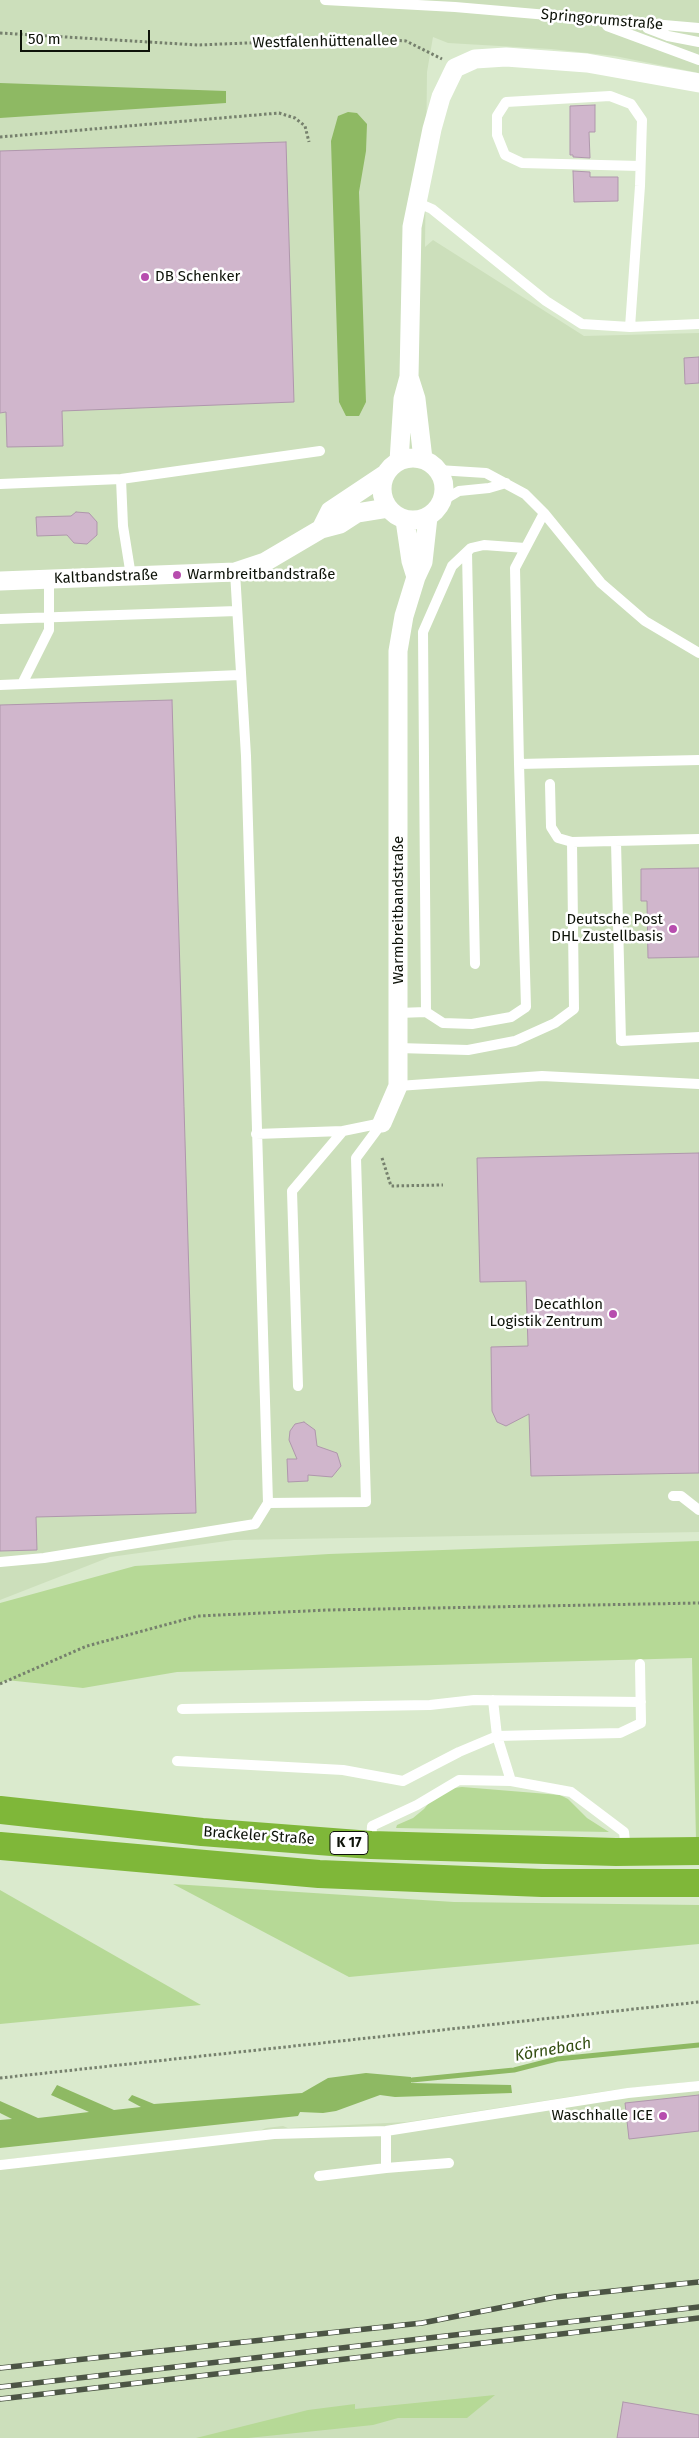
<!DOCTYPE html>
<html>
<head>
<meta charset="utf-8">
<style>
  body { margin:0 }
  #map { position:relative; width:699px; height:2438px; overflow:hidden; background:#daeacd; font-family:"Fira Sans",sans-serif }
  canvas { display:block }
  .scale { position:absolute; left:20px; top:30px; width:130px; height:22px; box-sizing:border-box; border:2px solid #0e1309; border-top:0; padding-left:6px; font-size:15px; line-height:18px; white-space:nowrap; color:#0e1309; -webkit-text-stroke:4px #fff; paint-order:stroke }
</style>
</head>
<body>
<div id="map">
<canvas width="699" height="2438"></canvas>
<div class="scale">50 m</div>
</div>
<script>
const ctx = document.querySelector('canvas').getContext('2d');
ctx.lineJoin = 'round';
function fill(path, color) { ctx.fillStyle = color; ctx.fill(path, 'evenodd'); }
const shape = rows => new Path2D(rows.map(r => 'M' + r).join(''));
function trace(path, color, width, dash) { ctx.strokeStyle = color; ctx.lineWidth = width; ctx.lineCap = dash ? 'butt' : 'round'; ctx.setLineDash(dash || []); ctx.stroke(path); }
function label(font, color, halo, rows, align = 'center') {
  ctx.font = font + ' "Fira Sans",sans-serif'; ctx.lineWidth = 5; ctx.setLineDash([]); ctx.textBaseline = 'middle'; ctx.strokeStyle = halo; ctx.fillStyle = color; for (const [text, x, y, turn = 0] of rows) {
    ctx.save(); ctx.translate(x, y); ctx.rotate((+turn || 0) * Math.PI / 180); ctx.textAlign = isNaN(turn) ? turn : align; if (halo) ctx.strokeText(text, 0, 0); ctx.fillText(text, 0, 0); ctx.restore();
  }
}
fill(shape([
  [0,0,699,0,699,73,615,56,551,49,448,43,433,37,427,72,425,247,433,240,584,336,699,333,699,1532,234,1540,110,1557,0,1600],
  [699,2081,699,2438,0,2438,0,2160,257,2132,266,2128,283,2126,288,2128,407,2122,613,2090]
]), '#ccdfbb');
fill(shape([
  [699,1541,699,1840,696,1840,692,1658,177,1672,83,1688,6,1680,0,1684,0,1603,135,1566,329,1554],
  [462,1787,560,1795,568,1799,587,1818,609,1832,396,1828,397,1825,413,1818,424,1809,432,1799,454,1788],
  [173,1884,454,1902,699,1905,699,1944,349,1977],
  [0,1890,201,2005,0,2024],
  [495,2395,467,2418,398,2418,373,2425,248,2438,196,2438,308,2410,355,2404,355,2409]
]), '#b6d996');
fill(shape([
  [0,83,226,91,226,103,0,118],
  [348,112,357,113,367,124,366,151,359,192,366,402,359,416,346,416,339,402,331,141,338,116],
  [366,2073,411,2077,411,2083,511,2085,512,2093,395,2097,380,2095,336,2111,323,2113,300,2112,298,2116,0,2148,0,2120,12,2119,0,2113,0,2101,38,2118,89,2112,51,2095,57,2085,114,2110,141,2107,128,2100,132,2095,154,2104,302,2093,328,2078]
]), '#8eb963');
trace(shape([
  [412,2080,514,2070,557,2059,699,2045]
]), '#8eb963', 5);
const building = shape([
  [595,105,595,132,589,132,590,158,573,157,573,155,570,155,570,106,595,105],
  [286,142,294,402,62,411,63,446,7,447,6,412,0,413,0,151,286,142],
  [573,171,590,172,590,177,618,177,618,201,574,202,573,171],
  [699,357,699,383,685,384,684,358,699,357],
  [76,512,89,513,97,522,97,535,87,544,74,543,67,535,37,536,36,517,71,516,76,512],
  [172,700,196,1513,36,1517,37,1550,0,1551,0,705,172,700],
  [699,868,699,957,648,958,647,901,641,901,641,869,699,868],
  [699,1153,699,1473,531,1476,529,1414,506,1426,497,1422,492,1411,491,1347,528,1346,526,1281,480,1282,477,1158,699,1153],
  [304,1422,315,1430,317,1446,337,1453,341,1466,332,1477,308,1475,308,1481,288,1482,287,1459,297,1459,289,1440,290,1431,295,1424,304,1422],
  [699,2095,699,2131,629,2139,625,2103,699,2095],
  [623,2402,699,2415,699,2438,617,2438,623,2402]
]);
fill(building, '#d0b6cc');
trace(building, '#af97ac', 1);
trace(shape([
  [0,33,198,45,370,38,406,41,442,59],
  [0,137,279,113,295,118,305,126,309,142],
  [382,1158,391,1186,443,1185],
  [0,1684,87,1646,198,1616,328,1610,699,1603],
  [0,2078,699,2002]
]), '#76806d', 3, [2.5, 2.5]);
trace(shape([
  [325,0,455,7,699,28],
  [607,26,699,60],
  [647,28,668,36,699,42],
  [416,202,432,209,546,301,582,324,630,327,699,324],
  [630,327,640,186,642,120,631,104,610,96,506,102,497,116,497,135,505,155,522,163,640,166],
  [438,470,486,473,525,494,544,513,601,583,645,621,699,653],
  [121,479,123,526,131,576],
  [0,484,121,479,320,451],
  [442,501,459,491,489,488,506,483],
  [544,513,515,568,519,764,699,760],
  [467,552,475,964],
  [235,572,246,756,268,1503],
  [0,619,237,611],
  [22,684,49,630,49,579],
  [0,685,240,675],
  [519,764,526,1007,511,1017,472,1024,443,1023,426,1012,423,632,452,566,471,548,484,545,525,548],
  [550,784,551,827,558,838,572,842,699,839],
  [616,842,621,1041,699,1037],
  [398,1013,426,1012],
  [398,1048,468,1050,515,1041,555,1023,574,1009,572,842],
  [398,1086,542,1076,699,1084],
  [256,1134,343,1131],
  [298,1386,292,1191,343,1131,382,1123],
  [673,1496,681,1496,699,1510],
  [0,1562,44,1558,255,1524,268,1503,366,1502,356,1158,382,1123],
  [182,1709,430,1705,474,1700,641,1702],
  [177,1761,343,1770,403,1781,459,1752,497,1736,493,1700],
  [511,1781,497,1736,620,1733,641,1723,640,1664],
  [371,1845,372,1826,417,1805,459,1780,511,1781,571,1792,624,1832,626,1851],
  [0,2165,274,2134,386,2131,628,2093,699,2086],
  [386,2168,449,2163],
  [319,2176,386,2168,386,2131]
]), '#fff', 10);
trace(shape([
  [409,377,416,399,423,459],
  '382 489a31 31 0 1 1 62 0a31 31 0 1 1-62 0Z',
  [399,461,403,399,409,377,412,227,432,129,441,97,455,68,475,59,506,57,587,63,699,83],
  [405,520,411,561,416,577],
  [321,529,330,511,384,475],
  [0,581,235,572,265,562,321,529,340,524,357,513,388,508],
  [382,1123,398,1086,398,651,404,616,416,577,423,562,428,517]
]), '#fff', 19);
trace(shape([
  [0,1810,202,1832,371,1845,616,1852,699,1851],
  [0,1846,319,1874,542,1883,699,1883]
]), '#7fb739', 28);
const rail = shape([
  [0,2368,422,2323,555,2297,699,2282],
  [0,2387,699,2307],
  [0,2399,699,2318]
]);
trace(rail, '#4c5545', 5.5);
trace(rail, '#fff', 4, [11]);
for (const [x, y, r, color] of [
  [145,277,5,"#b74dae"],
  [177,575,5,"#b74dae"],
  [673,929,5,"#b74dae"],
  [613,1314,5,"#b74dae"],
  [663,2116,5,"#b74dae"]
]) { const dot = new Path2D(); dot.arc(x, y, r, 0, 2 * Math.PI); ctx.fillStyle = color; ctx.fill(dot); trace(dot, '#fff', 2); }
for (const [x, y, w] of [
  [349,1843,38]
]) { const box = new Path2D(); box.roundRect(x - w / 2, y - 11.5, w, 23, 4); ctx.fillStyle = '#fff'; ctx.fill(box); trace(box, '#0e1309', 1); }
label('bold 14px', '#0e1309', null, [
  ["K 17",349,1843]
]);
label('15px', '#0e1309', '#fff', [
  ["Springorumstraße",602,20,5],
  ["Westfalenhüttenallee",325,42,-1],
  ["Kaltbandstraße",106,577,-2],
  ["Warmbreitbandstraße",399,910,-90],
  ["Brackeler Straße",259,1836,4]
]);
label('15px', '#0e1309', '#fff', [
  ["DB Schenker",155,277,"left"],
  ["Warmbreitbandstraße",187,575,"left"],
  ["Deutsche Post",663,920],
  ["DHL Zustellbasis",663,937],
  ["Decathlon",603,1305],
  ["Logistik Zentrum",603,1322],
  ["Waschhalle ICE",653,2116]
], 'right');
label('italic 16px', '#344f12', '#fff', [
  ["Körnebach",553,2050,-10]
]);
</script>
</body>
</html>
